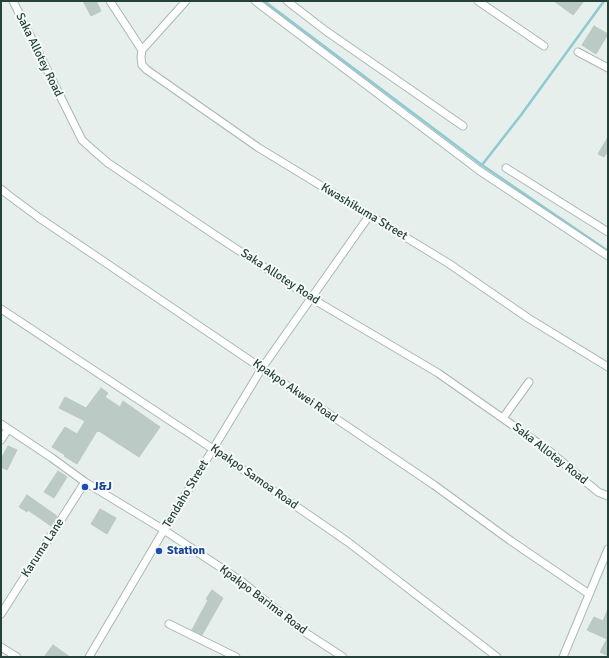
<!DOCTYPE html>
<html>
<head>
<meta charset="utf-8">
<style>
  body { margin:0 }
  #map { position:relative; width:609px; height:658px; overflow:hidden; background:#e6efeb; font-family:Signika,sans-serif }
  canvas { display:block }
  .frame { position:absolute; inset:0; border:2px solid #24423a; pointer-events:none }
</style>
</head>
<body>
<div id="map">
<canvas width="609" height="658"></canvas>
<div class="frame"></div>
</div>
<script>
const ctx = document.querySelector('canvas').getContext('2d');
ctx.lineJoin = 'round';
const shape = rows => new Path2D(rows.map(r => 'M' + r).join(''));
function trace(path, color, width, dash) { ctx.strokeStyle = color; ctx.lineWidth = width; ctx.lineCap = dash ? 'butt' : 'round'; ctx.setLineDash(dash || []); ctx.stroke(path); }
function fill(path, color) { ctx.fillStyle = color; ctx.fill(path, 'evenodd'); }
function label(font, color, halo, rows, align = 'center') {
  ctx.font = font + ' Signika,sans-serif'; ctx.lineWidth = 4; ctx.setLineDash([]); ctx.textBaseline = 'middle'; ctx.strokeStyle = halo; ctx.fillStyle = color; for (const [text, x, y, turn = 0] of rows) {
    ctx.save(); ctx.translate(x, y); ctx.rotate((+turn || 0) * Math.PI / 180); ctx.textAlign = isNaN(turn) ? turn : align; if (halo) ctx.strokeText(text, 0, 0); ctx.fillText(text, 0, 0); ctx.restore();
  }
}
trace(shape([
  [264,1,482,165,608,251],
  [482,165,521,115,604,1]
]), '#8ec9d4', 2.5);
const building = shape([
  [83,1,96,1,101,11,91,16,83,1],
  [554,1,584,1,573,15,554,1],
  [594,26,608,34,596,54,582,45,594,26],
  [608,137,608,151,604,157,598,154,608,137],
  [101,388,108,393,105,397,120,407,123,401,160,427,139,457,99,431,98,432,97,431,77,464,64,456,65,455,52,447,65,427,77,434,85,421,59,408,65,397,86,408,101,388],
  [8,446,17,450,7,470,1,467,1,459,8,446],
  [58,471,67,477,54,498,44,492,58,471],
  [27,495,57,516,51,526,28,510,27,512,19,507,27,495],
  [100,509,116,518,107,534,91,524,100,509],
  [212,590,223,598,202,635,192,630,208,600,206,599,212,590],
  [608,609,608,656,600,652,607,639,587,630,594,617,603,621,608,609],
  [53,645,70,657,44,657,53,645]
]);
fill(building, '#bbcac4');
trace(building, '#b8c9c2', 1);
const street = shape([
  [13,1,82,140,93,150,108,163,212,233,311,298,438,373,548,450,598,492,608,496],
  [110,1,142,50],
  [186,1,142,50,141,57,142,65,147,70,259,148,448,263,528,318,608,367],
  [255,1,480,171,608,256],
  [287,1,326,31,463,126],
  [478,1,544,46],
  [578,52,608,68],
  [506,168,608,232],
  [1,189,7,194,38,217,434,485,511,541,589,594],
  [1,309,213,449,348,542,497,657],
  [503,418,529,382],
  [1,424,52,458,85,482,164,530,241,581,303,631,343,657],
  [1,440,8,429],
  [1,614,85,482],
  [169,624,236,657],
  [1,647,17,657],
  [89,657,164,530,262,368,369,216],
  [563,657,608,549]
]);
trace(street, '#a8b8b2', 9);
trace(street, '#fff', 7);
for (const [x, y, r, color] of [
  [85,487,4,"#1a4fb4"],
  [159,551,4,"#1a4fb4"]
]) { const dot = new Path2D(); dot.arc(x, y, r, 0, 2 * Math.PI); ctx.fillStyle = color; ctx.fill(dot); trace(dot, '#f7fbf9', 1.5); }
label('12px', '#24423a', '#f7fbf9', [
  ["Saka Allotey Road",39,55,64],
  ["Kwashikuma Street",364,212,31],
  ["Saka Allotey Road",280,277,33],
  ["Kpakpo Akwei Road",295,391,35],
  ["Saka Allotey Road",550,454,38],
  ["Kpakpo Samoa Road",254,477,35],
  ["Tendaho Street",186,494,-59],
  ["Karuma Lane",43,548,-57],
  ["Kpakpo Barima Road",263,600,37]
]);
label('bold 12px', '#164399', '#f7fbf9', [
  ["J&J",93,487],
  ["Station",167,551]
], 'left');
</script>
</body>
</html>
